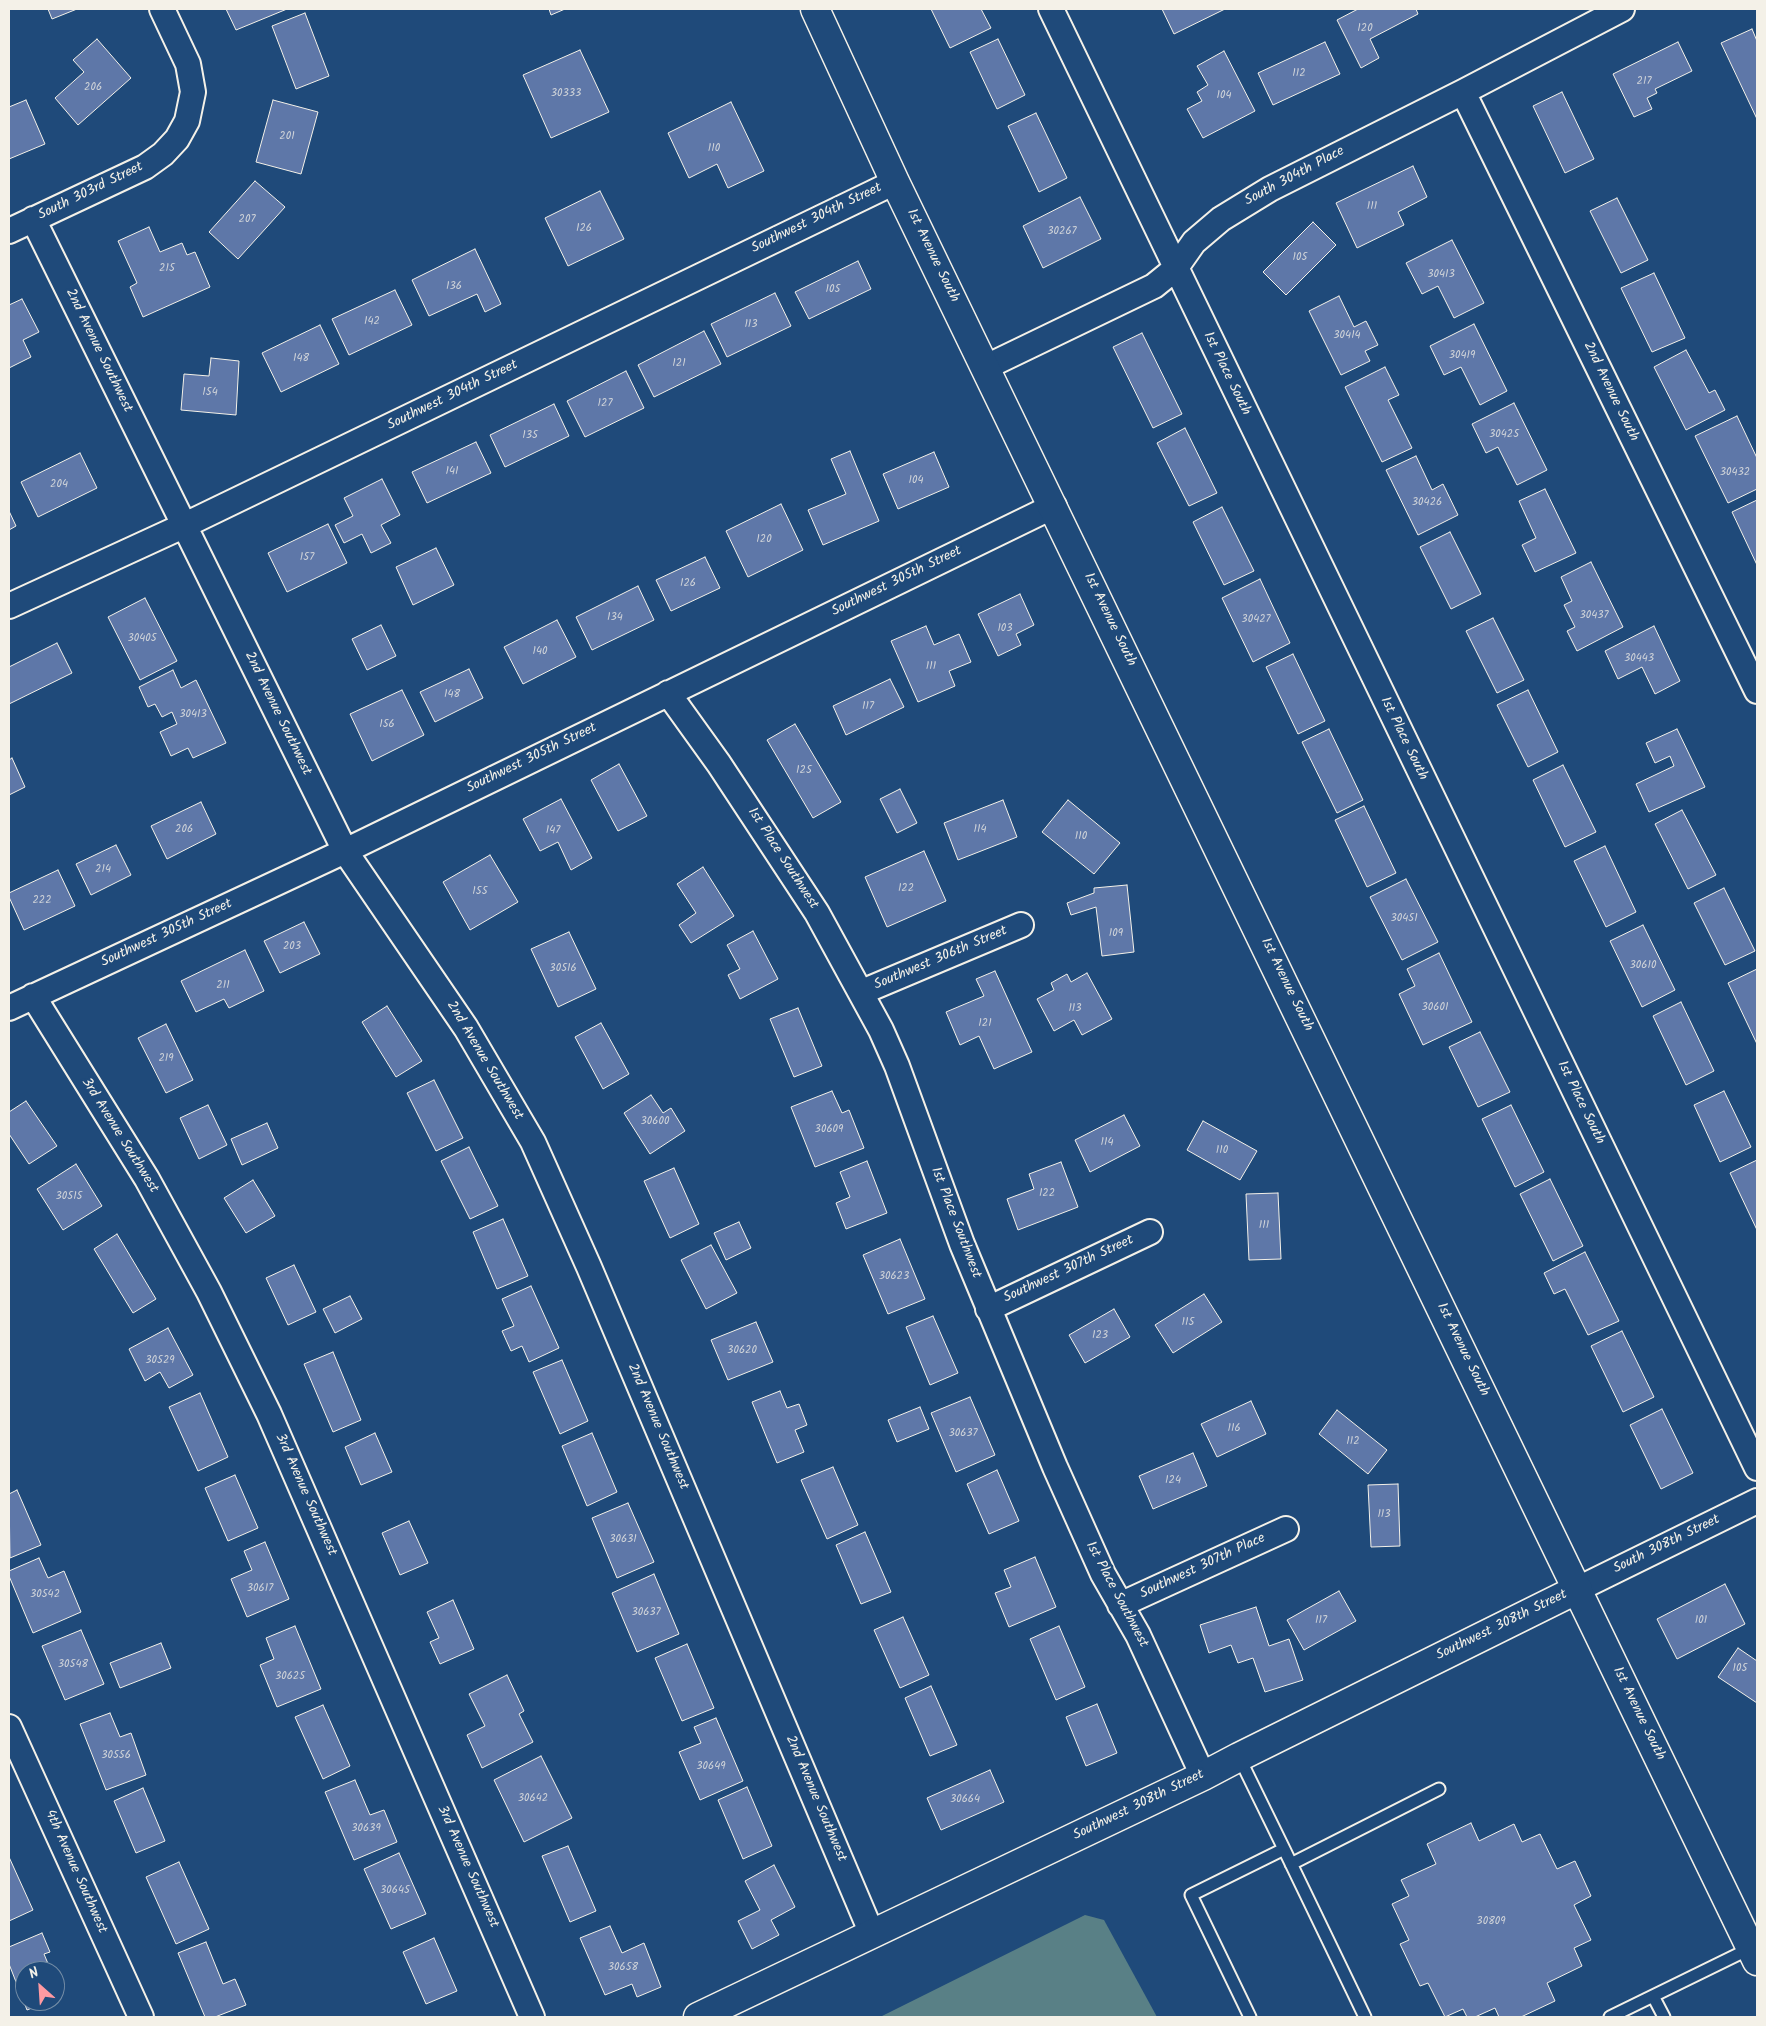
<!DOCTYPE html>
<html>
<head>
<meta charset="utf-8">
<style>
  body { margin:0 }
  #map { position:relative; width:1766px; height:2026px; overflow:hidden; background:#1f4a7a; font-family:Kalam,sans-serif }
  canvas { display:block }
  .frame { position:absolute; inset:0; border:10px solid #f4f1e8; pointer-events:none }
  .north { position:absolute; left:15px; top:1961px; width:50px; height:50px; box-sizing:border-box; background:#1f4a7a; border:1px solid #748da6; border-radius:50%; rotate:334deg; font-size:14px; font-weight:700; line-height:20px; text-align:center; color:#f4f1e8 }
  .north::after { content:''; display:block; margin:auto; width:18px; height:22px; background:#ff9aa2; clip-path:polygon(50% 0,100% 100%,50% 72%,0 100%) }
</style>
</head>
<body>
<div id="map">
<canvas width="1766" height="2026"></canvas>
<div class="frame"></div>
<div class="north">N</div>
</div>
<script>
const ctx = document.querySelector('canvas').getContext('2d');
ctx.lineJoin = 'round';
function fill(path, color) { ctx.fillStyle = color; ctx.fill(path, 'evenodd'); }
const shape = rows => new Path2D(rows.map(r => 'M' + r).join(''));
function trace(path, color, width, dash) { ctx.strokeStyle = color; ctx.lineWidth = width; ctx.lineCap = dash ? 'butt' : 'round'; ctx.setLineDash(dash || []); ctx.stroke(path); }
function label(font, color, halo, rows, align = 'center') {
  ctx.font = font + ' Kalam,sans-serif'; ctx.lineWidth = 5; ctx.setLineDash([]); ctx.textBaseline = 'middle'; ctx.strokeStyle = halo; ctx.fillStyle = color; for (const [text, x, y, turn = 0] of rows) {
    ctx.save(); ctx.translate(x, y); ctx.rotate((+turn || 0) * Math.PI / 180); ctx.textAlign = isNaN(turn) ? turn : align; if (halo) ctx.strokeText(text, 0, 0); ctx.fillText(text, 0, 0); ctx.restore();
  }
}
fill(shape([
  [1085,1915,1104,1920,1157,2017,880,2017]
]), '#598086');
const building = shape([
  [48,9,77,9,52,19,48,9],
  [226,9,287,9,236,30,226,9],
  [549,9,565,9,551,15,549,9],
  [931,9,981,9,991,28,950,48,931,9],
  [1162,9,1225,9,1174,34,1162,9],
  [1358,9,1416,9,1418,14,1370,39,1379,58,1361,68,1337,20,1358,9],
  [305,13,329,76,296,89,272,26,305,13],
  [1752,29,1757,41,1757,119,1721,43,1752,29],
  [97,39,131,78,78,125,55,98,84,72,73,60,97,39],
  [998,39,1025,95,997,109,970,52,998,39],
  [1325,42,1340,74,1273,105,1258,73,1325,42],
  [1678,42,1692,71,1655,89,1657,93,1647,98,1652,109,1634,117,1613,74,1678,42],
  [580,50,609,112,551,138,523,75,580,50],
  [1224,51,1255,111,1203,138,1187,109,1202,101,1197,92,1208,85,1197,66,1224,51],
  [1562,92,1594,159,1565,173,1533,106,1562,92],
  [26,100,45,144,9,159,9,107,26,100],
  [273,100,318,112,301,174,256,162,273,100],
  [731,102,764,171,728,188,717,164,689,178,668,133,731,102],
  [1036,113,1067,178,1039,192,1008,126,1036,113],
  [1413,166,1427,197,1398,212,1404,225,1357,248,1336,203,1413,166],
  [255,181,285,207,238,259,209,232,255,181],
  [600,191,624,239,568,266,545,218,600,191],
  [1080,197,1101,239,1043,268,1023,226,1080,197],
  [1617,198,1648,260,1621,273,1590,211,1617,198],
  [1313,222,1336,245,1286,295,1263,272,1313,222],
  [149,227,160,252,182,243,187,255,195,252,210,287,143,317,130,287,137,283,118,241,149,227],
  [1452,240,1484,303,1454,318,1438,286,1422,294,1406,263,1452,240],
  [475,249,501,304,485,312,477,294,429,316,412,280,475,249],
  [858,261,871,289,809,319,795,292,858,261],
  [1654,273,1685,338,1652,352,1621,288,1654,273],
  [395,290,412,325,349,355,332,319,395,290],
  [775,293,791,326,727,357,711,324,775,293],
  [1339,296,1354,327,1366,321,1378,345,1365,351,1370,361,1341,375,1309,311,1339,296],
  [22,299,39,332,23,340,31,357,9,368,9,305,22,299],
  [1474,324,1507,391,1480,405,1461,367,1444,375,1430,346,1474,324],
  [320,325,339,364,281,392,262,353,320,325],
  [704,331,721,364,654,397,638,365,704,331],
  [1142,333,1182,414,1153,428,1113,347,1142,333],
  [1686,350,1709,393,1715,390,1725,410,1686,430,1654,367,1686,350],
  [211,358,239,361,236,415,181,410,184,374,209,376,211,358],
  [1385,367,1399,395,1388,400,1412,448,1382,462,1345,387,1385,367],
  [626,371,644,408,585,437,567,401,626,371],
  [1514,403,1547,470,1517,485,1498,447,1486,453,1472,424,1514,403],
  [554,404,569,436,505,467,490,435,554,404],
  [1737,416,1757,458,1757,489,1728,503,1695,436,1737,416],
  [1185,428,1217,493,1189,506,1157,443,1185,428],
  [476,442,491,473,427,503,412,472,476,442],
  [850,451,879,521,823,545,808,510,846,494,831,459,850,451],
  [934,452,949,487,898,509,883,474,934,452],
  [80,453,97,488,38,517,21,482,80,453],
  [1416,456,1432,490,1443,484,1458,515,1418,535,1386,470,1416,456],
  [382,479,400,515,381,525,391,543,371,553,362,534,344,543,335,525,353,516,344,498,382,479],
  [1545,489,1576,553,1535,572,1522,545,1536,538,1519,501,1545,489],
  [1757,500,1757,565,1732,512,1757,500],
  [781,504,803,550,748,577,726,531,781,504],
  [1222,507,1254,571,1224,585,1193,522,1222,507],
  [9,511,16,526,9,530,9,511],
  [328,524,347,563,287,592,268,553,328,524],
  [1450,532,1481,594,1451,609,1420,547,1450,532],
  [436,548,454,585,413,605,396,567,436,548],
  [705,557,720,588,671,611,656,580,705,557],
  [1591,562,1623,627,1577,651,1567,631,1575,627,1564,605,1572,601,1561,577,1591,562],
  [1260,579,1290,643,1253,662,1222,598,1260,579],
  [638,586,654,620,592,650,576,617,638,586],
  [1020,594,1034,625,1016,634,1021,645,998,656,978,614,1020,594],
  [145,598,177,661,140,680,108,617,145,598],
  [1493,618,1524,680,1497,693,1466,631,1493,618],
  [557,620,576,657,523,684,504,647,557,620],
  [381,625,396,656,367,670,352,639,381,625],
  [926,626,934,645,959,634,971,662,949,671,955,686,918,702,891,641,926,626],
  [1654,626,1680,681,1655,694,1642,667,1618,679,1605,651,1654,626],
  [57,643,72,673,9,704,9,667,57,643],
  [1293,654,1325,721,1298,734,1266,667,1293,654],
  [469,669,483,698,435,722,420,692,469,669],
  [173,670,181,688,196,680,226,743,193,758,188,748,171,756,160,732,177,724,172,712,162,717,155,704,148,707,139,687,173,670],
  [890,679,904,707,846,735,833,706,890,679],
  [402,690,424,735,372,761,350,714,402,690],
  [1528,690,1558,752,1528,767,1497,705,1528,690],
  [795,724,841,802,813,818,767,740,795,724],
  [1329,729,1363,800,1337,813,1302,742,1329,729],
  [1677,729,1705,787,1649,812,1636,784,1674,766,1670,756,1655,763,1646,743,1677,729],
  [12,758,25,787,9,795,9,760,12,758],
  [619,764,647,816,618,831,591,780,619,764],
  [1563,765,1596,832,1565,847,1533,780,1563,765],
  [900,789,917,823,897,833,880,799,900,789],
  [561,799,592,858,571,870,558,842,540,851,523,819,561,799],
  [1003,800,1017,837,958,860,944,823,1003,800],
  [1068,800,1120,843,1094,874,1042,832,1068,800],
  [201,802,216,834,167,859,151,826,201,802],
  [1364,806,1396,873,1367,887,1335,820,1364,806],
  [1682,810,1716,875,1688,889,1655,824,1682,810],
  [116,845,131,875,91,895,76,864,116,845],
  [1605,846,1636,912,1606,927,1574,861,1605,846],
  [924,851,946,901,887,927,865,877,924,851],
  [490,855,518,902,470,930,443,882,490,855],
  [703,867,734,916,691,943,679,925,696,913,677,884,703,867],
  [58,870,75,906,24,930,9,897,9,893,58,870],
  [1406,879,1438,942,1402,960,1370,897,1406,879],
  [1127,885,1134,952,1102,956,1096,907,1071,915,1067,903,1094,893,1094,888,1127,885],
  [1724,888,1755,951,1725,965,1694,903,1724,888],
  [304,922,320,954,280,973,264,941,304,922],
  [1643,925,1675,990,1642,1007,1610,941,1643,925],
  [753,931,778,979,740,999,728,975,740,969,727,945,753,931],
  [569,932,596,989,558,1007,531,949,569,932],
  [245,950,264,991,229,1008,224,999,196,1012,181,981,245,950],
  [1439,953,1472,1022,1423,1045,1399,994,1415,986,1407,969,1439,953],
  [1757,969,1757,1044,1728,983,1757,969],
  [995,971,1032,1052,994,1069,979,1036,960,1045,946,1012,984,996,976,979,995,971],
  [1087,973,1112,1019,1082,1035,1074,1020,1054,1031,1037,999,1054,990,1051,983,1067,974,1071,982,1087,973],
  [1681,1002,1714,1071,1686,1085,1653,1016,1681,1002],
  [387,1006,422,1061,396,1077,362,1022,387,1006],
  [798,1008,822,1066,794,1077,770,1019,798,1008],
  [601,1023,629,1074,603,1089,575,1037,601,1023],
  [166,1024,193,1080,166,1093,138,1038,166,1024],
  [1480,1032,1510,1092,1478,1107,1449,1047,1480,1032],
  [434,1080,463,1138,436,1151,407,1093,434,1080],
  [832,1091,842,1113,849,1110,864,1148,815,1167,791,1107,832,1091],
  [1724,1091,1751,1147,1720,1162,1694,1105,1724,1091],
  [651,1095,663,1113,671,1108,685,1131,650,1154,624,1113,651,1095],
  [26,1101,57,1146,29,1164,9,1134,9,1112,26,1101],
  [208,1105,227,1145,199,1159,180,1118,208,1105],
  [1511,1105,1544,1172,1515,1187,1482,1119,1511,1105],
  [1124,1115,1140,1146,1090,1172,1075,1140,1124,1115],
  [1203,1121,1257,1151,1240,1180,1187,1150,1203,1121],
  [267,1123,278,1148,242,1165,231,1139,267,1123],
  [469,1147,498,1206,470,1219,441,1161,469,1147],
  [1757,1160,1757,1230,1730,1173,1757,1160],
  [867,1161,887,1213,846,1229,836,1203,850,1197,840,1172,867,1161],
  [1061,1162,1078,1207,1018,1230,1007,1199,1034,1189,1029,1174,1061,1162],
  [76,1164,102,1206,63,1230,37,1189,76,1164],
  [674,1168,699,1224,670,1238,644,1181,674,1168],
  [1550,1179,1583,1246,1553,1261,1520,1194,1550,1179],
  [253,1180,275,1216,246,1233,224,1198,253,1180],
  [1278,1193,1281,1259,1249,1260,1246,1194,1278,1193],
  [503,1219,528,1276,497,1289,473,1232,503,1219],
  [739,1222,751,1248,726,1260,714,1233,739,1222],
  [117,1234,156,1299,133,1313,94,1249,117,1234],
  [900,1239,925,1299,888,1314,863,1255,900,1239],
  [711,1245,737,1293,706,1309,681,1260,711,1245],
  [1585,1252,1619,1321,1588,1335,1565,1289,1554,1294,1544,1273,1585,1252],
  [294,1265,316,1312,288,1325,266,1278,294,1265],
  [531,1286,559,1348,529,1362,522,1346,511,1351,502,1331,514,1326,502,1299,531,1286],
  [1204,1294,1222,1322,1173,1353,1155,1325,1204,1294],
  [350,1296,362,1319,335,1333,323,1309,350,1296],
  [1114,1309,1130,1337,1085,1363,1069,1335,1114,1309],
  [933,1316,958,1373,930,1385,906,1327,933,1316],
  [756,1322,773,1362,728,1380,711,1340,756,1322],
  [168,1328,193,1375,169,1388,160,1372,145,1381,129,1349,168,1328],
  [1622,1331,1654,1397,1623,1412,1591,1346,1622,1331],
  [333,1352,361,1420,333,1432,304,1364,333,1352],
  [562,1360,588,1421,560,1434,533,1372,562,1360],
  [780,1391,787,1408,799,1404,807,1425,795,1430,804,1452,777,1463,752,1402,780,1391],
  [200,1393,228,1457,198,1471,169,1407,200,1393],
  [970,1397,995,1455,956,1472,931,1413,970,1397],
  [1251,1401,1266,1434,1217,1457,1201,1424,1251,1401],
  [920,1407,929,1429,897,1442,888,1420,920,1407],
  [1662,1409,1693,1473,1661,1489,1630,1425,1662,1409],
  [1337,1410,1387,1450,1368,1474,1319,1434,1337,1410],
  [375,1433,392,1472,361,1485,345,1447,375,1433],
  [592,1433,617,1492,587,1506,562,1446,592,1433],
  [1193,1453,1207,1486,1153,1509,1139,1476,1193,1453],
  [833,1467,858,1525,827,1539,801,1480,833,1467],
  [997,1470,1019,1521,989,1534,967,1484,997,1470],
  [235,1475,258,1528,228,1541,205,1488,235,1475],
  [1398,1484,1400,1546,1371,1547,1368,1485,1398,1484],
  [17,1490,41,1545,10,1558,9,1494,17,1490],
  [628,1503,654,1562,617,1578,592,1518,628,1503],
  [409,1521,428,1563,400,1575,382,1533,409,1521],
  [865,1532,891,1592,861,1604,836,1545,865,1532],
  [265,1542,289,1599,247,1617,231,1579,252,1570,244,1551,265,1542],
  [1035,1557,1056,1607,1009,1627,995,1593,1011,1587,1004,1570,1035,1557],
  [39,1558,48,1578,64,1571,81,1612,33,1633,9,1576,9,1571,39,1558],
  [654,1574,679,1634,637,1652,612,1593,654,1574],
  [1725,1584,1745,1624,1677,1659,1657,1619,1725,1584],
  [1339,1591,1356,1621,1304,1650,1287,1620,1339,1591],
  [453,1600,474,1649,440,1664,430,1642,439,1638,427,1612,453,1600],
  [1256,1607,1269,1646,1289,1639,1303,1680,1265,1692,1253,1658,1238,1663,1231,1645,1209,1653,1200,1625,1256,1607],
  [903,1617,929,1675,900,1688,874,1630,903,1617],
  [295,1626,321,1689,277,1707,260,1665,274,1659,266,1638,295,1626],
  [1059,1626,1085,1687,1056,1700,1030,1639,1059,1626],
  [81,1630,104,1684,65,1700,42,1646,81,1630],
  [161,1643,171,1668,120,1688,110,1663,161,1643],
  [687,1644,714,1708,682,1721,655,1658,687,1644],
  [1738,1648,1757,1661,1757,1703,1718,1677,1738,1648],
  [507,1675,524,1711,519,1714,533,1742,482,1768,467,1735,485,1726,469,1694,507,1675],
  [931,1686,957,1745,930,1756,905,1698,931,1686],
  [1097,1704,1117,1753,1086,1766,1066,1717,1097,1704],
  [323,1705,350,1766,323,1779,295,1717,323,1705],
  [110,1713,120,1737,131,1733,146,1775,106,1790,80,1724,110,1713],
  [716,1718,743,1781,700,1800,679,1752,701,1743,694,1727,716,1718],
  [541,1756,572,1818,524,1842,494,1780,541,1756],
  [990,1770,1004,1802,941,1830,927,1798,990,1770],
  [355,1780,370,1815,384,1810,397,1842,354,1860,325,1792,355,1780],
  [747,1787,772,1846,743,1859,718,1800,747,1787],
  [143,1788,165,1841,136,1853,114,1801,143,1788],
  [1471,1823,1479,1841,1514,1824,1522,1842,1540,1834,1557,1869,1575,1861,1591,1896,1574,1905,1591,1940,1574,1948,1582,1966,1547,1983,1555,2001,1521,2017,1499,2017,1495,2008,1475,2017,1467,2017,1463,2009,1445,2017,1428,1983,1420,1986,1400,1944,1409,1940,1392,1904,1409,1896,1401,1880,1436,1864,1427,1844,1471,1823],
  [568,1846,596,1911,570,1922,542,1856,568,1846],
  [399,1853,426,1914,391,1929,364,1869,399,1853],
  [9,1857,33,1910,9,1921,9,1857],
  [179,1862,209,1929,176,1944,146,1877,179,1862],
  [774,1865,795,1907,771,1920,779,1935,752,1949,738,1921,760,1910,745,1881,774,1865],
  [610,1926,622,1953,644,1943,661,1987,637,1997,632,1984,605,1995,580,1938,610,1926],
  [42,1933,50,1952,44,1954,51,1971,25,1971,25,2001,49,2001,27,2010,9,1964,9,1947,42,1933],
  [434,1938,457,1991,426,2004,403,1952,434,1938],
  [206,1942,223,1984,235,1979,246,2005,215,2017,205,2017,178,1953,206,1942],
  [55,1982,61,1996,55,1999,55,1982]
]);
fill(building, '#5e77a8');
trace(building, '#f4f1e8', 1);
const lane = shape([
  [1239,1757,1284,1849],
  [1291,1864,1439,1789],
  [1653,1996,1664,2017],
  [1250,2017,1191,1895,1284,1849,1365,2017],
  [1610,2017,1751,1948]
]);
const street = shape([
  [1051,9,1757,1468],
  [1463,92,1757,691],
  [33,219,345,851,466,1028,533,1142,589,1267,872,1934],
  [9,231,145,167,163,154,177,139,187,121,193,92,188,64,162,9],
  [986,367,1154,286,1175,269,1194,242,1221,219,1270,189,1463,92,1622,9],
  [9,606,183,526,895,182],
  [668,693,719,764,817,913,881,1030,897,1066,962,1244,1055,1467,1103,1574,1138,1635,1203,1776],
  [862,992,1021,925],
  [33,996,147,1179,209,1292,269,1414,532,2017],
  [9,1008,345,851,1054,506],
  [988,1309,1150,1232],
  [1578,1589,1757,1501],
  [1120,1605,1286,1529],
  [9,1727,141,2017]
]);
const secondary = shape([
  [815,9,895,182,1757,1961],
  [698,2017,1203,1776,1239,1757,1578,1589]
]);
trace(lane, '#f4f1e8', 15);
trace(street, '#f4f1e8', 28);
trace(secondary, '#f4f1e8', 31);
trace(lane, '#1f4a7a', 11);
trace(street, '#1f4a7a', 24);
trace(secondary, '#1f4a7a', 28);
label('11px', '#ced2d8', null, [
  ["120",1365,29],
  ["112",1299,74],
  ["217",1644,82],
  ["206",93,88],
  ["30333",566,94],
  ["104",1224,96],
  ["201",287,137],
  ["110",714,149],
  ["111",1372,207],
  ["207",247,220],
  ["126",584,229],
  ["30267",1062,232],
  ["105",1300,258],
  ["215",167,269],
  ["30413",1441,275],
  ["136",454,287],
  ["105",833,290],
  ["142",372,322],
  ["113",751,325],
  ["30414",1347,336],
  ["30419",1462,356],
  ["148",301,359],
  ["121",679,364],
  ["154",210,393],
  ["127",605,404],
  ["30425",1504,435],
  ["135",530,436],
  ["141",452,472],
  ["30432",1735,473],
  ["104",916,481],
  ["204",59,485],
  ["30426",1427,503],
  ["120",764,540],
  ["157",307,558],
  ["126",688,584],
  ["30437",1594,616],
  ["134",615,618],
  ["30427",1256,620],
  ["103",1005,629],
  ["30405",142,639],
  ["140",540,652],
  ["30443",1639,659],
  ["111",931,667],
  ["148",452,695],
  ["117",868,707],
  ["30413",193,715],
  ["156",387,725],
  ["125",804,771],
  ["206",184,830],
  ["114",980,830],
  ["147",553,831],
  ["110",1081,837],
  ["214",103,870],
  ["122",906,889],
  ["155",480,892],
  ["222",42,901],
  ["30451",1404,919],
  ["109",1116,934],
  ["203",292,947],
  ["30610",1643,966],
  ["30516",563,969],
  ["211",223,986],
  ["30601",1435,1008],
  ["113",1075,1009],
  ["121",985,1024],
  ["219",166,1059],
  ["30600",655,1122],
  ["30609",829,1130],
  ["114",1107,1143],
  ["110",1222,1151],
  ["122",1047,1194],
  ["30515",69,1197],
  ["111",1264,1226],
  ["30623",894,1277],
  ["115",1188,1323],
  ["123",1100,1336],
  ["30620",742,1351],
  ["30529",160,1361],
  ["116",1234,1429],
  ["30637",963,1434],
  ["112",1353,1442],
  ["124",1173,1481],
  ["113",1384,1515],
  ["30631",623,1540],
  ["30617",260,1589],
  ["30542",45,1595],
  ["30637",646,1613],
  ["117",1321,1621],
  ["101",1701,1621],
  ["30548",73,1665],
  ["105",1740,1669],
  ["30625",290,1677],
  ["30556",116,1756],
  ["30649",711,1767],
  ["30642",533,1799],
  ["30664",965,1800],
  ["30639",366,1829],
  ["30645",395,1891],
  ["30809",1491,1922],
  ["30658",623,1968]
]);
label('14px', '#f4f1e8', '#1f4a7a', [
  ["South 304th Place",1295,177,-28],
  ["South 303rd Street",91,192,-26],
  ["Southwest 304th Street",817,219,-26],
  ["1st Avenue South",932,256,64],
  ["2nd Avenue Southwest",98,351,64],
  ["1st Place South",1226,374,64],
  ["2nd Avenue South",1610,392,64],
  ["Southwest 304th Street",453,396,-26],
  ["Southwest 305th Street",897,582,-26],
  ["1st Avenue South",1109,620,64],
  ["2nd Avenue Southwest",277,714,64],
  ["1st Place South",1403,739,64],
  ["Southwest 305th Street",532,759,-26],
  ["1st Place Southwest",782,859,57],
  ["Southwest 305th Street",167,934,-25],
  ["Southwest 306th Street",941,959,-23],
  ["1st Avenue South",1286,985,64],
  ["2nd Avenue Southwest",484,1061,59],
  ["1st Place South",1580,1103,64],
  ["3rd Avenue Southwest",119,1136,58],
  ["1st Place Southwest",955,1223,69],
  ["Southwest 307th Street",1069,1270,-25],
  ["1st Avenue South",1462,1350,64],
  ["2nd Avenue Southwest",657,1427,67],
  ["3rd Avenue Southwest",305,1495,66],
  ["South 308th Street",1667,1545,-26],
  ["Southwest 307th Place",1203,1567,-25],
  ["1st Place Southwest",1116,1595,62],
  ["Southwest 308th Street",1502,1626,-26],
  ["1st Avenue South",1638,1714,64],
  ["2nd Avenue Southwest",815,1799,67],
  ["Southwest 308th Street",1139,1806,-26],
  ["3rd Avenue Southwest",467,1867,66],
  ["4th Avenue Southwest",75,1872,66]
]);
</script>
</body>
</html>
